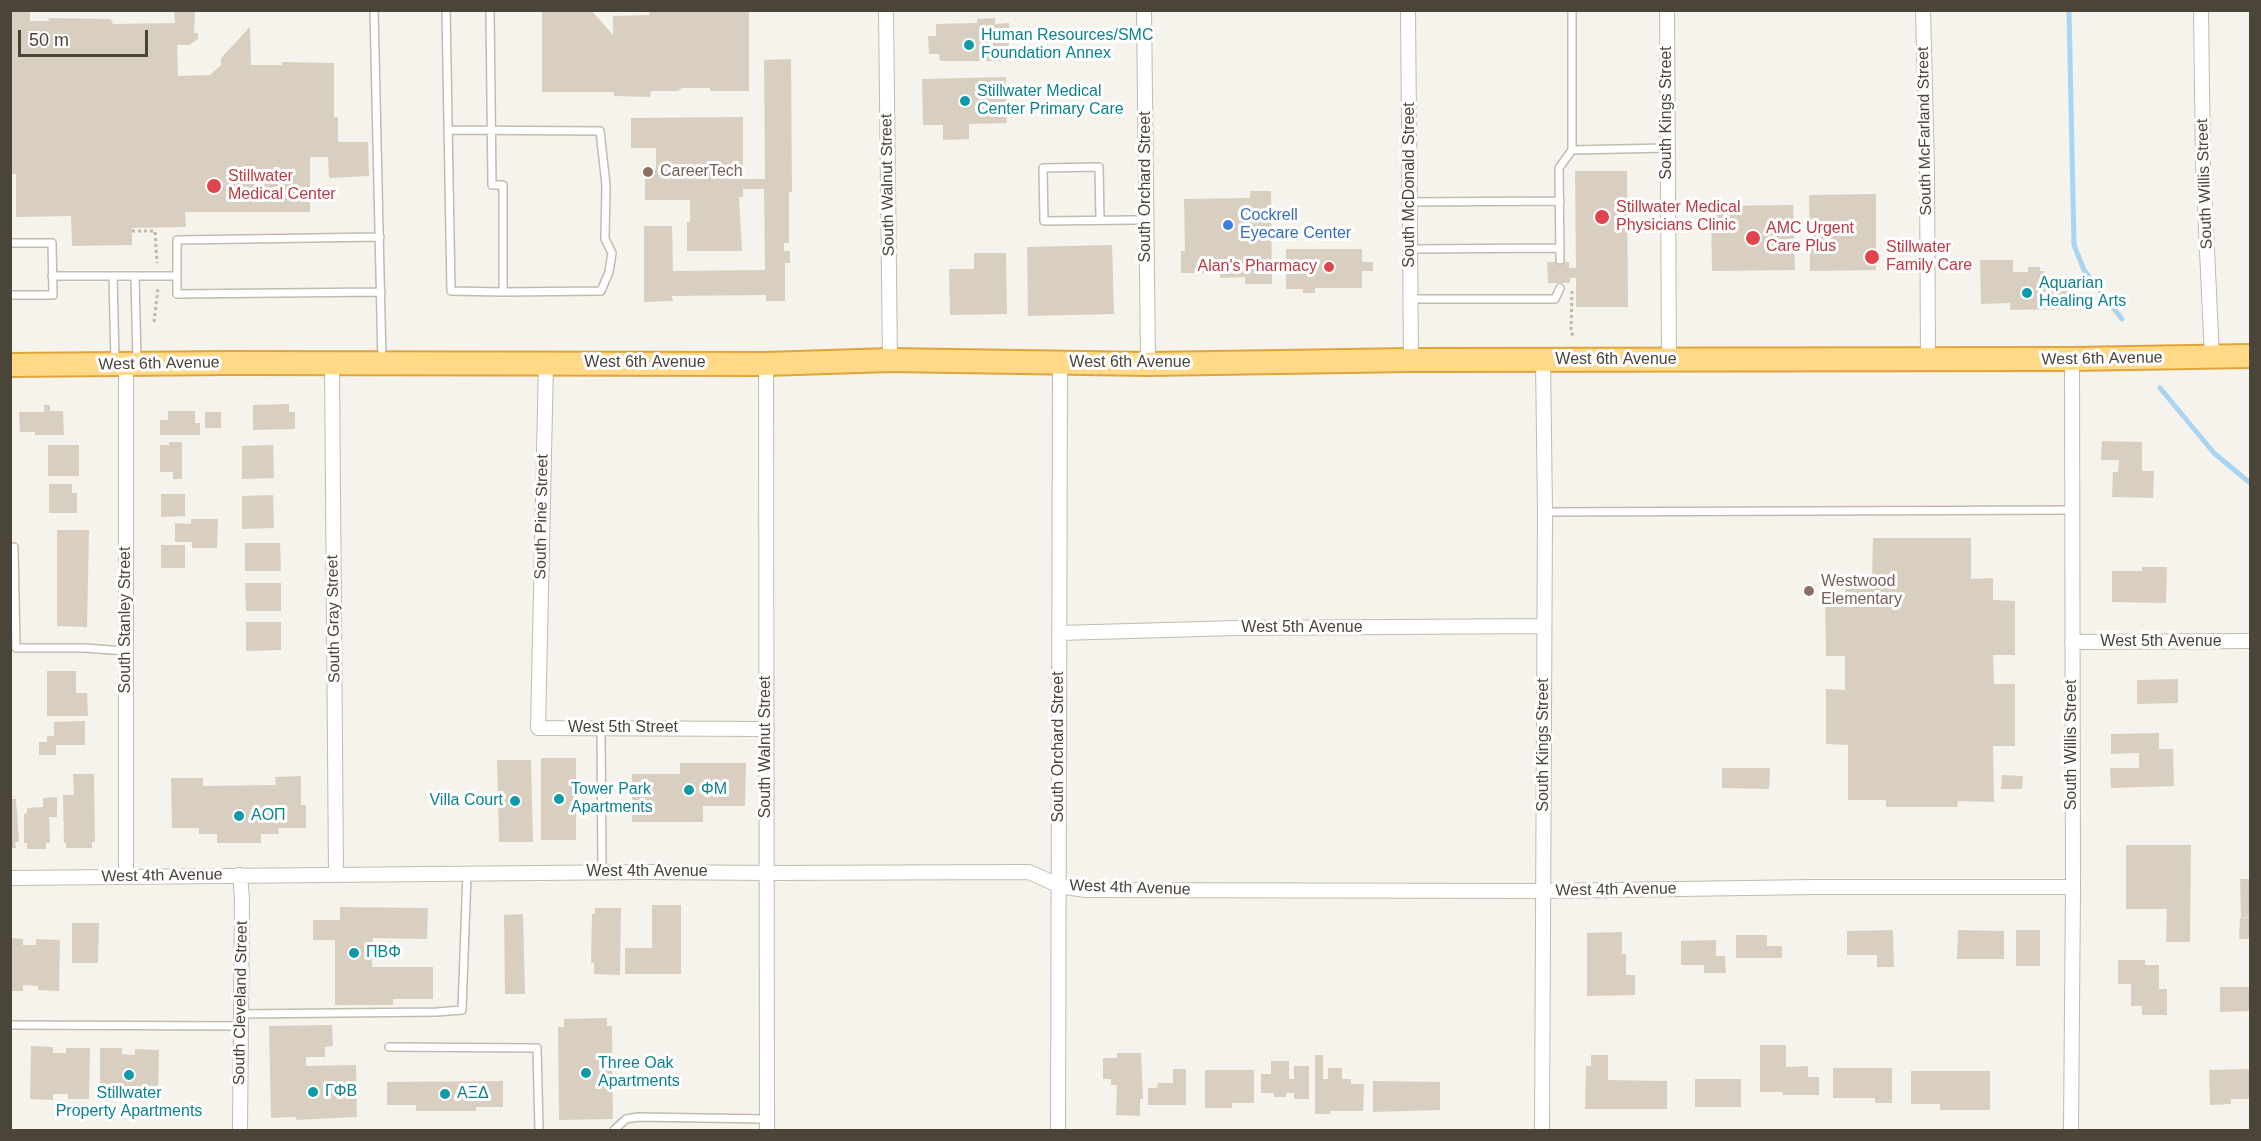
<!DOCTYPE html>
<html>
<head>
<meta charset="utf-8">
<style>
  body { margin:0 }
  #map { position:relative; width:2261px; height:1141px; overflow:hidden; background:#f6f3ec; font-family:Helvetica,sans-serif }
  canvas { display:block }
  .frame { position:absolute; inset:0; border:12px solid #4b4439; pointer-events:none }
  .scale { position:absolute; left:18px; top:30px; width:130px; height:27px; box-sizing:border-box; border:3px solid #4b4439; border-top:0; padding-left:8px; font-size:18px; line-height:21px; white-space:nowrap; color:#4b4439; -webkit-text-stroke:4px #fff; paint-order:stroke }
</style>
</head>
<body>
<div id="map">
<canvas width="2261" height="1141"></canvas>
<div class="frame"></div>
<div class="scale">50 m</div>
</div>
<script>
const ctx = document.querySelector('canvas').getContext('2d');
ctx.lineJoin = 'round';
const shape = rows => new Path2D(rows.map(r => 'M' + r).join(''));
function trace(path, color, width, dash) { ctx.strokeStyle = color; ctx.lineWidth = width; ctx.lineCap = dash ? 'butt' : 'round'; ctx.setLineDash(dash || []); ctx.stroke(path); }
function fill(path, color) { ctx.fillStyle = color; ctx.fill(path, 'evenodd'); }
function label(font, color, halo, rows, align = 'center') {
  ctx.font = font + ' Helvetica,sans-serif'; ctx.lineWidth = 6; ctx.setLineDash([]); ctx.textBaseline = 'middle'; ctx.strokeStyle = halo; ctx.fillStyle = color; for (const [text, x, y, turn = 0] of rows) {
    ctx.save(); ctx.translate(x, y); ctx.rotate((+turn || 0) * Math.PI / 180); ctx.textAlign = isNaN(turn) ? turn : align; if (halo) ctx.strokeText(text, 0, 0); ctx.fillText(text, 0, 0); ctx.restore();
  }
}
trace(shape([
  [2069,10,2074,245,2084,270,2122,319],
  [2160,388,2214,453,2250,483]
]), '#a9d4f2', 5);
fill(shape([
  [10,10,30,10,30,21,49,21,48,18,111,19,113,24,175,23,174,10,195,10,194,33,198,33,198,39,189,45,177,45,178,76,210,75,221,65,221,58,250,27,251,65,282,65,282,62,334,63,334,117,338,117,338,142,368,142,369,176,329,178,328,157,310,157,310,212,185,212,186,227,132,228,132,245,72,246,71,216,16,217,16,174,10,174],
  [542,10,591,10,613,35,613,16,649,15,649,10,749,10,749,91,710,91,710,88,682,88,678,91,651,91,650,97,614,96,614,92,542,92],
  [995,18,995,24,1009,23,1009,61,940,61,939,54,929,54,928,36,936,36,936,24,977,23,977,19],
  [791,59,792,192,789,192,789,243,784,243,784,251,790,251,790,263,785,263,785,301,766,301,766,295,672,296,673,301,644,302,644,226,672,226,673,271,765,270,764,189,743,189,743,197,739,197,742,251,687,251,687,222,690,222,690,200,645,200,645,169,656,169,656,148,631,148,631,118,743,117,743,179,765,179,764,60],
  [1006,77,1007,123,969,124,969,139,943,140,943,125,923,125,922,79],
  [1575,171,1627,171,1628,307,1576,307,1576,278,1570,278,1570,283,1548,283,1547,262,1569,262,1569,268,1576,268],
  [1250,191,1271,191,1272,284,1245,284,1245,277,1220,278,1220,273,1181,273,1181,251,1185,251,1184,199,1250,198],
  [1876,194,1876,270,1810,271,1809,195],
  [1793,205,1795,270,1712,271,1711,206],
  [1112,245,1114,314,1028,316,1027,247],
  [1286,249,1362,249,1362,262,1373,262,1373,271,1362,271,1362,288,1315,288,1315,293,1303,293,1303,289,1286,289],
  [974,253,1006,253,1007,314,950,315,949,269,974,269],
  [1980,260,2013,260,2013,272,2028,272,2028,267,2040,267,2040,271,2044,271,2044,284,2073,283,2073,309,2010,310,2010,303,1981,304],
  [289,404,289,412,295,412,295,429,253,430,253,405],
  [44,405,50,405,50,411,63,411,64,435,35,435,35,432,20,432,19,412,44,412],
  [168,411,195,411,195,423,200,423,200,435,160,435,160,420,168,420],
  [205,412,221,412,221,428,205,428],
  [2102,441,2142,442,2142,471,2154,471,2153,498,2112,497,2113,472,2118,472,2119,460,2101,460],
  [169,442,182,442,182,479,173,479,173,472,160,472,160,445,169,445],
  [48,445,79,445,79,476,48,476],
  [273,445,274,478,242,479,242,446],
  [49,484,72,484,72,493,77,493,77,513,49,513],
  [161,494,185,494,185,516,161,517],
  [273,495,274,528,242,529,242,496],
  [191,519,218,519,217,548,192,548,192,542,175,542,175,523,191,524],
  [57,530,89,530,87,627,57,626],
  [1873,538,1971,538,1971,579,1993,578,1993,600,2015,601,2015,655,1993,655,1994,684,2015,684,2015,746,1993,746,1994,802,1958,801,1957,807,1886,807,1886,800,1848,800,1848,745,1826,744,1826,689,1845,690,1845,656,1826,656,1825,599,1846,600,1845,577,1872,577],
  [245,543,280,543,281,571,245,571],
  [161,545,185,545,185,568,161,568],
  [2142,567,2167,567,2166,603,2112,602,2112,571,2142,571],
  [245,583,281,583,281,611,246,611],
  [246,622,281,622,281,650,246,651],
  [47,671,76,671,76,693,87,693,88,716,47,716],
  [2178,679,2178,703,2137,704,2137,680],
  [85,721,85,745,56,745,56,755,39,755,39,742,47,742,47,736,54,736,54,722],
  [2159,733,2159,749,2173,749,2174,786,2111,788,2110,768,2139,768,2139,753,2111,754,2111,734],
  [541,758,576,758,576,840,541,840],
  [497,760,531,760,533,842,499,842],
  [680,763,746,763,745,806,703,806,703,822,632,822,632,774,680,774],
  [1722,768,1770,768,1769,789,1722,788],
  [73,774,94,774,95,842,92,842,92,848,66,848,66,843,64,843,63,795,74,795],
  [2002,775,2023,776,2022,789,2001,789],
  [301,776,301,805,306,805,306,828,278,828,279,834,261,834,261,843,217,843,217,834,199,834,199,828,172,828,171,778,203,778,203,786,276,785,275,777],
  [57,797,57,817,49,817,50,843,46,843,46,849,27,849,27,843,24,843,24,814,27,813,27,808,43,807,43,798],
  [10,799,16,799,19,842,15,842,16,848,10,848],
  [2126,845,2191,845,2190,942,2166,942,2167,909,2126,909],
  [2240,879,2250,879,2250,917,2241,918],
  [652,905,681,905,681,974,625,974,625,948,652,948],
  [340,907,428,908,427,939,373,938,372,967,433,967,433,999,393,999,393,1005,335,1005,335,940,313,940,313,920,340,920],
  [595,908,621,908,620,975,594,974,594,963,591,963,592,914,595,914],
  [523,914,525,994,505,994,504,915],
  [2240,918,2250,918,2250,939,2239,939],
  [72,923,99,923,98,963,72,963],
  [1893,930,1894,967,1877,967,1877,955,1847,955,1847,931],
  [1958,930,2004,931,2004,959,1957,959],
  [2016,930,2040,930,2040,966,2016,966],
  [1622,932,1622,954,1626,954,1626,975,1635,975,1635,995,1587,996,1587,933],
  [1736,935,1767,935,1767,946,1782,946,1782,958,1736,958],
  [10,938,23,939,23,945,36,945,36,939,60,940,59,991,38,990,38,986,23,985,23,991,10,991],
  [1716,940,1716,956,1725,956,1726,973,1704,973,1704,965,1681,965,1681,941],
  [2118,960,2145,960,2145,965,2159,965,2159,989,2167,989,2167,1015,2142,1015,2142,1006,2131,1006,2131,984,2118,984],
  [2220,987,2250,987,2250,1011,2220,1012],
  [607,1018,607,1026,612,1026,613,1119,559,1120,558,1027,564,1027,564,1019],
  [332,1025,333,1046,325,1047,325,1057,306,1057,306,1066,356,1065,357,1117,296,1120,296,1117,271,1118,269,1026],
  [1760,1045,1786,1045,1786,1067,1808,1066,1808,1077,1819,1077,1819,1095,1783,1095,1783,1092,1760,1092],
  [31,1046,53,1047,53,1053,66,1053,66,1048,90,1048,89,1099,68,1099,68,1094,53,1094,53,1100,30,1099],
  [100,1048,122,1048,122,1054,135,1055,135,1049,159,1050,158,1100,137,1100,137,1096,123,1095,122,1101,100,1101],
  [1117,1053,1141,1053,1143,1099,1140,1099,1140,1116,1116,1115,1117,1085,1111,1085,1111,1079,1103,1079,1103,1058,1117,1058],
  [1315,1055,1323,1055,1323,1079,1328,1079,1328,1068,1342,1068,1342,1079,1351,1079,1351,1084,1364,1084,1363,1111,1330,1111,1330,1114,1315,1114],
  [1591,1055,1608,1055,1608,1080,1667,1081,1667,1109,1585,1109,1586,1066,1591,1066],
  [1271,1061,1289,1061,1289,1079,1294,1079,1294,1066,1309,1066,1309,1099,1294,1099,1294,1093,1286,1093,1286,1097,1274,1097,1274,1093,1261,1093,1261,1074,1271,1074],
  [1833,1068,1892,1068,1892,1103,1875,1103,1875,1098,1833,1098],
  [1173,1069,1186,1069,1186,1105,1148,1105,1148,1088,1157,1088,1158,1083,1173,1083],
  [2250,1069,2250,1099,2231,1099,2231,1104,2210,1105,2209,1070],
  [1205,1070,1254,1070,1254,1103,1232,1103,1232,1108,1205,1108],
  [1911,1071,1990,1071,1990,1110,1940,1110,1940,1104,1911,1104],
  [1695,1079,1741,1079,1741,1107,1695,1107],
  [503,1081,503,1107,476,1107,476,1111,416,1111,416,1105,387,1105,387,1082],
  [1373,1081,1440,1082,1440,1110,1373,1112]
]), '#d8cfc1');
const service = shape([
  [374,10,382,361],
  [446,10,451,291,503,292,503,185,492,185,490,10],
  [1572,10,1572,150,1667,148],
  [448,130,600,131,606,185,605,239,612,253,609,272,601,291,503,292],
  [1410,202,1560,201],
  [1100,220,1099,167,1043,168,1044,221,1133,220,1146,220],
  [380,237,177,240,177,294,381,292],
  [10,243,52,243,53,295,10,295],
  [1410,249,1560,248],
  [1560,260,1559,168,1572,150],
  [52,276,177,276],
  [113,276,115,361],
  [135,276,137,361],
  [1411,299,1555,299,1560,288],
  [1545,512,2072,510],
  [14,547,16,648,84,648,126,651],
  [601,728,602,872],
  [241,1014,437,1012,462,1010,467,874],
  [10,1025,241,1026],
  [389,1047,537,1048,539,1130],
  [614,1130,626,1119,638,1117,767,1119]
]);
const minor = shape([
  [886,10,890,360],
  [1144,10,1148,364],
  [1408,10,1411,360],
  [1667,10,1669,360],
  [1923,10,1927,168,1928,360],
  [2201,10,2203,165,2212,357],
  [332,363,336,875],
  [546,363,538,728,767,729],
  [126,364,126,877],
  [766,364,767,1130],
  [1059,633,1237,628,1544,626],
  [2072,642,2250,641],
  [10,878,644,872,767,873,1029,872,1060,886,1085,890,1543,891,1814,887,2073,887],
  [240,1130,242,898,240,875],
  [1058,1130,1060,363],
  [1542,1130,1545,512,1543,360],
  [2071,1130,2073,887,2072,359]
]);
const trunk = shape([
  [10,365,227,363,766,364,890,360,1148,364,1411,360,2072,359,2250,356]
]);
trace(service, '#c2bbae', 10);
trace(minor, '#c2bbae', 16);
trace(trunk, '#e0a43c', 26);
trace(shape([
  [132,231,155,231,157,263],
  [1572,291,1571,332,1574,337],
  [154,322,158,288]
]), '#c4b79f', 3, [3, 3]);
trace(service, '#fff', 7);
trace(minor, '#fff', 14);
trace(trunk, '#ffd985', 22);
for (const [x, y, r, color] of [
  [969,45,6,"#0f9aa8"],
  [965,101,6,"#0f9aa8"],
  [648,172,6,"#8d6e63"],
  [214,186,8,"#e0444e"],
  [1602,217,8,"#e0444e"],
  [1228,225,6,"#3f7fe0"],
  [1753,238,8,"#e0444e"],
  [1872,257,8,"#e0444e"],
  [1329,267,6,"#e0444e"],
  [2027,293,6,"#0f9aa8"],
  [1809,591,6,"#8d6e63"],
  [689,790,6,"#0f9aa8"],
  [559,799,6,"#0f9aa8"],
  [515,801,6,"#0f9aa8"],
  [239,816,6,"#0f9aa8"],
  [354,953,6,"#0f9aa8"],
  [586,1073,6,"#0f9aa8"],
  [129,1075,6,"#0f9aa8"],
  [313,1092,6,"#0f9aa8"],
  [445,1094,6,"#0f9aa8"]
]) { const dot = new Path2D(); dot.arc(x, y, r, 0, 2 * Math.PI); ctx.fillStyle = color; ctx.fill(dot); trace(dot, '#fff', 2); }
label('16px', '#0d838f', '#fff', [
  ["Human Resources/SMC",981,36],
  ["Foundation Annex",981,54],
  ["Stillwater Medical",977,92],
  ["Center Primary Care",977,110],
  ["Aquarian",2039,284],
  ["Healing Arts",2039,302],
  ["Tower Park",571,790],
  ["Apartments",571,808],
  ["ΦΜ",701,790],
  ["Villa Court",503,801,"right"],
  ["AOΠ",251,816],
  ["ΠΒΦ",366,953],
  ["Three Oak",598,1064],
  ["Apartments",598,1082],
  ["ΓΦΒ",325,1092],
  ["Stillwater",129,1094,"center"],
  ["Property Apartments",129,1112,"center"],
  ["ΑΞΔ",457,1094]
], 'left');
label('16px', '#4b4439', '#fff', [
  ["South Kings Street",1667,113,-90],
  ["South McFarland Street",1925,131,-91],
  ["South Willis Street",2205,184,-92],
  ["South Walnut Street",888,185,-91],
  ["South McDonald Street",1410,185,-90],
  ["South Orchard Street",1146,187,-90],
  ["West 6th Avenue",2102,359,-1],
  ["West 6th Avenue",1616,360],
  ["West 6th Avenue",645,363],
  ["West 6th Avenue",1130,363],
  ["West 6th Avenue",159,364,-1],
  ["South Pine Street",542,517,-89],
  ["South Gray Street",334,619,-91],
  ["South Stanley Street",126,620,-90],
  ["West 5th Avenue",1302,628],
  ["West 5th Avenue",2161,642],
  ["West 5th Street",623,728],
  ["South Kings Street",1544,745,-90],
  ["South Willis Street",2072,745,-90],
  ["South Walnut Street",766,747,-90],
  ["South Orchard Street",1059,747,-90],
  ["West 4th Avenue",647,872],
  ["West 4th Avenue",162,876,-1],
  ["West 4th Avenue",1130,888,2],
  ["West 4th Avenue",1616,890,-1],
  ["South Cleveland Street",241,1003,-89]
]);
label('16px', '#785e54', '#fff', [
  ["CareerTech",660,172],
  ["Westwood",1821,582],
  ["Elementary",1821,600]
], 'left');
label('16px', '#be3a42', '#fff', [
  ["Stillwater",228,177],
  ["Medical Center",228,195],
  ["Stillwater Medical",1616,208],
  ["Physicians Clinic",1616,226],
  ["AMC Urgent",1766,229],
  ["Care Plus",1766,247],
  ["Stillwater",1886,248],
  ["Family Care",1886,266],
  ["Alan's Pharmacy",1317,267,"right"]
], 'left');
label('16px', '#366cbe', '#fff', [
  ["Cockrell",1240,216],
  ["Eyecare Center",1240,234]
], 'left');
</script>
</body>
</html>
